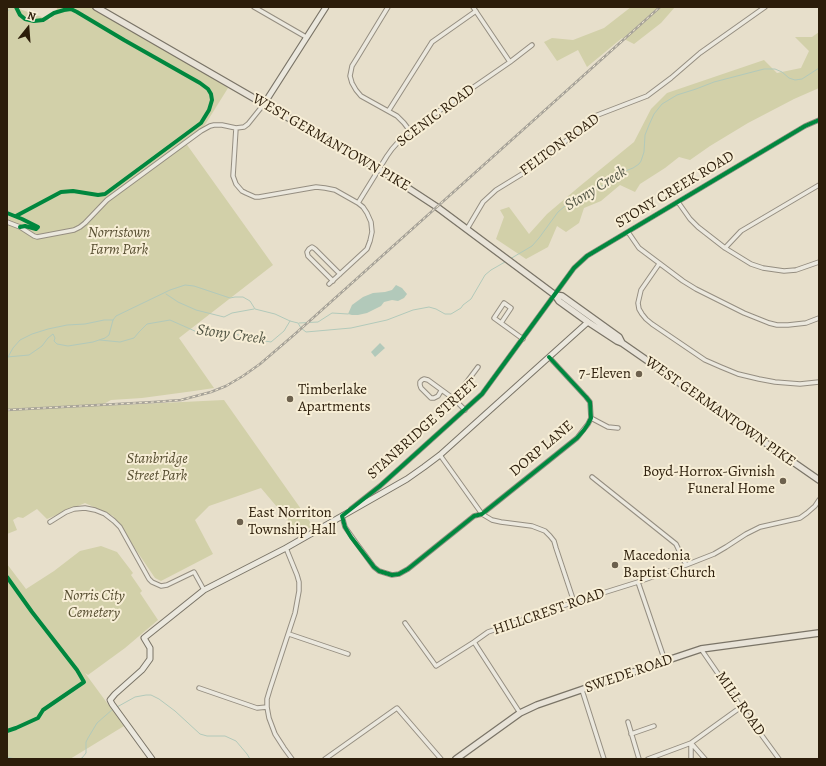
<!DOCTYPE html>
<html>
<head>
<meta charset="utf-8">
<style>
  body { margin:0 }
  #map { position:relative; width:826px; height:766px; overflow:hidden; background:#e7dfcb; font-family:Alegreya,serif }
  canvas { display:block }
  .frame { position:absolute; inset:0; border:8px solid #2c1d0a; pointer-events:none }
  .north { position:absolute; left:8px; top:8px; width:40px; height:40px; -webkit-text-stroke:3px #f7eed6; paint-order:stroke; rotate:17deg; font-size:11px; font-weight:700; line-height:16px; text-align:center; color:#2c1d0a }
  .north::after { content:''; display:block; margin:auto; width:14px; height:18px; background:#2c1d0a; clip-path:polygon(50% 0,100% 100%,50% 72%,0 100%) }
</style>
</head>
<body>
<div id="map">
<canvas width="826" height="766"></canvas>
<div class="frame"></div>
<div class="north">N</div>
</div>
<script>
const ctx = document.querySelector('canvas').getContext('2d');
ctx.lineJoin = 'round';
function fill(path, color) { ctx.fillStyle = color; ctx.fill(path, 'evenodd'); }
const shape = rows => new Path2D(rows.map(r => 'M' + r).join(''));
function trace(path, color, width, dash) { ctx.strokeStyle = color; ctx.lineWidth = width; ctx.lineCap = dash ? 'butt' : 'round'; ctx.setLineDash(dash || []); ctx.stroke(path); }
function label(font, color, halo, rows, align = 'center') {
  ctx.font = font + ' Alegreya,serif'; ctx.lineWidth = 4; ctx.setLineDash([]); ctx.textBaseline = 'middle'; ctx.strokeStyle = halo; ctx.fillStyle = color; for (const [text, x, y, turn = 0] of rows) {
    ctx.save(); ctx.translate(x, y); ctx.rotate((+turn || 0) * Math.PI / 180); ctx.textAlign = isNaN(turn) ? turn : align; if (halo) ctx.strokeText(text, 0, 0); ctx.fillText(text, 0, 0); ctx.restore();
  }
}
fill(shape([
  [7,7,14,7,50,20,58,7,94,7,193,66,228,88,203,128,185,142,273,265,179,338,214,388,194,391,142,398,111,400,100,406,224,400,313,526,299,533,261,488,209,506,195,520,213,554,161,581,155,578,113,516,85,503,47,519,37,509,23,518,18,517,13,520,17,530,7,534],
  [631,7,675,7,661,23,634,44,622,38,587,67,578,50,557,61,544,42,552,38,573,40,604,28],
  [819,32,819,88,794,99,748,123,710,146,690,160,679,157,665,168,640,184,635,192,620,185,601,201,584,208,579,223,566,232,557,226,548,247,526,259,496,239,504,217,500,210,509,207,529,234,547,214,580,186,634,142,651,109,667,93,764,60,777,73,801,68,809,51,795,37,812,37],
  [101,546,117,552,133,573,131,575,142,591,140,593,158,620,125,648,88,675,85,673,124,726,70,759,7,759,7,564,26,589,54,571,80,551]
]), '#d2d0a9');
fill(shape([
  [396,285,402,288,407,294,404,298,398,301,392,300,384,302,381,306,367,313,358,315,352,315,348,314,352,305,363,297,373,293,385,292,392,290],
  [380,343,385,348,375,357,371,352]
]), '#b2c9ba');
trace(shape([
  [7,11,9,10],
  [510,259,532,246,539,238,558,212,565,206,578,198,602,186,615,175,633,168,639,164,641,161,644,152,645,135,649,125,654,114,662,104,677,95,696,89,714,82,764,69,775,69,782,72,789,78,795,80,802,79,819,68],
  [166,294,178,302,196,310,224,317,232,313,254,309],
  [299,323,318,322,332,313,348,314],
  [100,340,120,342,134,338,139,332,147,324,170,320,197,332,204,332,215,334,229,332,252,339,271,342,284,331,290,321],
  [7,357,29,355,42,346,48,338,53,334,55,338,54,341,57,344,68,346,93,342,105,338,109,335,113,320,116,316,170,290,185,285,194,286,230,298,235,297,243,297,250,301,255,309,275,314,290,321,298,323,301,328,306,332,351,328,387,320,413,310,429,307,436,309,445,314,451,314,461,308,463,305,471,299,485,275,491,270,505,262],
  [8,357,13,348,20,340,32,334,48,329,67,325,85,324,104,320,113,320],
  [117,707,135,697,146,695,151,695,159,699,175,711,200,734,207,736,225,736,236,741,247,754,250,759],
  [7,757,15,759],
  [79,759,82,758,86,753,86,742,88,738,97,723,113,709]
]), '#b2c9ba', 1);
const street = shape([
  [254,7,306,37],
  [388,7,357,58,352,66,350,76,352,83,356,90,361,96,397,116,404,123,410,131],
  [473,7,510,62],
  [389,110,432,42,476,11],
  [236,128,233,176,236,184,242,191,246,193,255,197,259,197,316,187,325,188,335,190,358,203,363,207,367,213,371,222,372,232,370,241,367,249,329,284],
  [678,202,690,219,698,227,725,248,751,264,763,268,784,271,796,270,819,262],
  [358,203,387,156,392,149,400,140,410,131,510,62,532,45],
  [7,222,20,227,34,236,37,237,74,230,80,227,85,223,107,200,201,131,210,126,214,125,222,125,236,128,244,127,248,124,264,104],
  [467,229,483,202,496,190,540,163,595,116,647,96,671,78,700,53,765,7],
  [628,232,639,248,683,281,696,289,744,313,769,323,777,325,788,325,806,323,819,318],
  [725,248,741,231,819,185],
  [659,264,641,290,638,303,639,309,642,314,646,319,652,324,705,360,721,367,738,374,759,379,775,382,800,384,819,382],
  [333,281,308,256,307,252,309,249,312,247,315,249,340,274],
  [501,323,511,308,504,303,494,318,523,339],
  [441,391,438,396,434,398,431,398,421,388,420,385,420,382,422,380,424,379,428,380,454,399,465,410],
  [454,399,478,367],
  [591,418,608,427,618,428],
  [440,455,482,514,492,520,501,522,532,526,545,531,550,536,554,541,556,548,574,602],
  [592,477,676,544,686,565],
  [351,509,380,486,482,394,574,268,587,256,805,126,819,120],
  [343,515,342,516,345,527,357,544,374,567,379,571,392,575,399,574,408,569,474,516,482,514,577,438,588,424,591,418,590,402,586,397,549,357],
  [50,522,66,512,74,509,85,508,95,510,105,514,114,521,120,527,149,579,152,582,161,586,167,585,194,572,204,590],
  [286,548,297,575,299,582,299,591,295,613,270,689,267,699,267,707,269,718,275,734,284,748,292,759],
  [638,582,665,661],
  [405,623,436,666,474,642,488,632,574,602,638,582,686,565,714,554,726,547,746,534,760,527,800,518,807,513,815,506,819,500],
  [289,634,348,654],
  [474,642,520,713],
  [701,649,741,707,779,759],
  [199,688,257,708,267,707],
  [582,690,604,759],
  [628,722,639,759],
  [631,734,654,726],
  [325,759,397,708,441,759],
  [648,759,691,743,705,759],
  [691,759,691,743,741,707]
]);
const secondary = shape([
  [264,104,326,7],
  [152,759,112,704,110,700,115,694,142,670,150,659,150,648,144,638,204,590,286,548,407,479,424,467,440,455,588,322]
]);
const primary = shape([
  [96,7,264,104,379,169,437,207,555,295,562,296,619,337,622,343],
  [555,295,559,301,588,322,617,341,622,343,819,480],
  [456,759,520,713,537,705,665,661,701,649,819,633]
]);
trace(street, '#958e81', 5.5);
trace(secondary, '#7a7467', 7);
trace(primary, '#7a7467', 8);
trace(street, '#ebe8de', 3.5);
trace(secondary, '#ebe8de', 5);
trace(primary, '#e8e3d8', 5.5);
const rail = shape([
  [7,410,154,402,181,400,211,392,226,386,243,376,260,364,295,334,660,7]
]);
trace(rail, '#a6a298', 2.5);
trace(rail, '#f7eed6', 1, [3]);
trace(shape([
  [16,7,20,15,25,19,34,21,43,20,54,13,64,10,71,9,77,12,124,40,200,83,208,89,211,94,212,100,209,110,201,123,105,194,98,195,73,191,61,192,16,216],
  [7,213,22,219,38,227,36,229,25,226,20,227],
  [549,357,586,397,590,402,591,418,588,424,584,430,577,438,482,514,474,516,408,569,399,574,392,575,379,571,374,567,351,537,345,527,342,516,380,486,482,394,574,268,587,256,805,126,819,120],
  [7,577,32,612,77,670,84,682,43,710,38,718,16,728,7,731]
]), '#00873e', 4);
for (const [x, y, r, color] of [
  [639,374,4,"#6d614e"],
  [290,399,4,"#6d614e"],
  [783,481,4,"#6d614e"],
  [240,522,4,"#6d614e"],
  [615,565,4,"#6d614e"]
]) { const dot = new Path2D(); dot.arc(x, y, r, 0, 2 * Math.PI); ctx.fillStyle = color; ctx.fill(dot); trace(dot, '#f7eed6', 1.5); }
label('15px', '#2c1d0a', '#f7eed6', [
  ["SCENIC ROAD",436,116,-37],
  ["WEST GERMANTOWN PIKE",331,143,30],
  ["FELTON ROAD",560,145,-36],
  ["STONY CREEK ROAD",675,190,-31],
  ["WEST GERMANTOWN PIKE",720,412,35],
  ["STANBRIDGE STREET",423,429,-42],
  ["DORP LANE",542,449,-40],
  ["HILLCREST ROAD",549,612,-19],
  ["SWEDE ROAD",629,674,-19],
  ["MILL ROAD",740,704,55]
]);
label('italic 15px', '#584f32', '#f7eed6', [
  ["Norristown",119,233],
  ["Farm Park",119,250],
  ["Stanbridge",157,459],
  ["Street Park",157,476],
  ["Norris City",94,596],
  ["Cemetery",94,613]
]);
label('15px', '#2c1d0a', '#f7eed6', [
  ["7-Eleven",631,374,"right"],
  ["Timberlake",298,390],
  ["Apartments",298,407],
  ["Boyd-Horrox-Givnish",775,472,"right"],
  ["Funeral Home",775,489,"right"],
  ["East Norriton",248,513],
  ["Township Hall",248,530],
  ["Macedonia",623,556],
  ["Baptist Church",623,573]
], 'left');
label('italic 16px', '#535645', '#f7eed6', [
  ["Stony Creek",596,189,-32],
  ["Stony Creek",231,335,8]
]);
</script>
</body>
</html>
